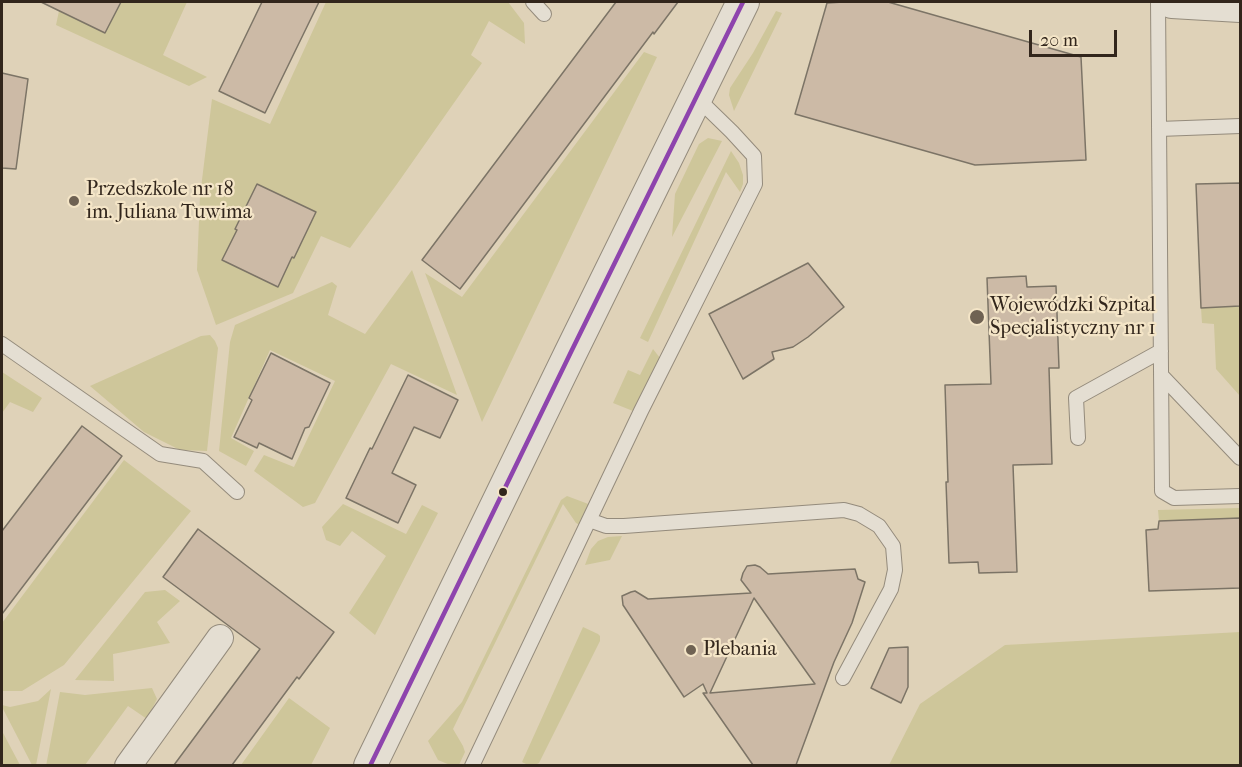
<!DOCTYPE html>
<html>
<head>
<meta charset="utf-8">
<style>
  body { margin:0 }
  #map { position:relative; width:1242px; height:767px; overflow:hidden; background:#dfd2b8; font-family:"IM FELL French Canon",serif }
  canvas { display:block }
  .frame { position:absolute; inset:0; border:3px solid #32261c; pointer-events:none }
  .scale { position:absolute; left:1029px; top:30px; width:88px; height:27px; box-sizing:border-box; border:3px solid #32261c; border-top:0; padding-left:8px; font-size:18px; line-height:21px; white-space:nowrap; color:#32261c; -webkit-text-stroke:4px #f4e5c7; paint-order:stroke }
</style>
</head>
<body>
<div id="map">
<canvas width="1242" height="767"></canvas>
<div class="frame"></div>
<div class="scale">20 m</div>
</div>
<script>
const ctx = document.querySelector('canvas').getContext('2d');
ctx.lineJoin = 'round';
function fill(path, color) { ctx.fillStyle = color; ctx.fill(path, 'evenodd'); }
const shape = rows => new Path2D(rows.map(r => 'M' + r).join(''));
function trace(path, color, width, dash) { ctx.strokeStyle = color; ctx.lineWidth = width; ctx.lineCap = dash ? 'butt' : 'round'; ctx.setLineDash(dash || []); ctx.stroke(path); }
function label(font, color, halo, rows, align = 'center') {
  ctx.font = font + ' "IM FELL French Canon",serif'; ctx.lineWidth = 4.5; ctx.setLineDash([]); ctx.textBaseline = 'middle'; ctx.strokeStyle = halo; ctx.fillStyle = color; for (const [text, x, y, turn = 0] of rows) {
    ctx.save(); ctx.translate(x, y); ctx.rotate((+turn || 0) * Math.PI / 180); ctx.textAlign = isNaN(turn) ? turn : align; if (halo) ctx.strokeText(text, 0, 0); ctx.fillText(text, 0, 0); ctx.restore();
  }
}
fill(shape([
  [121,2,187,2,163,55,207,77,189,86,56,25,59,11,105,33],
  [326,2,508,2,524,23,525,44,489,21,471,55,482,63,397,184,350,248,321,236,293,293,216,325,197,270,200,196,212,99,270,124],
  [776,11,782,13,734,111,729,95,730,88,753,53],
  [644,52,657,57,482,422,425,273,462,297],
  [708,138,722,141,672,237,675,194,699,144],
  [731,151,739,163,743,175,743,184,740,192,726,172,648,342,640,338],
  [412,270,457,395,391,364,315,503,303,507,254,471,264,455,294,467,335,381,270,350,231,438,254,451,246,466,219,451,230,342,235,325,332,282,337,286,328,315,365,334],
  [1240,306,1240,396,1216,369,1214,324,1202,323,1201,308],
  [210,335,215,341,218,348,207,451,180,450,144,432,90,386,201,336],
  [653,349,660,358,633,411,613,403,628,370,640,375],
  [2,372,42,398,33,412,10,402,2,413],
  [124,460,191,511,64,665,22,691,2,691,2,623],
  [567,496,591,505,582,526,576,523,563,504,453,729,463,746,465,752,459,765,450,765,438,760,428,741,462,702,561,500],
  [343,504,406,534,422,505,438,513,375,635,349,613,386,556,352,531,340,546,326,540,322,527],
  [1240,508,1240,533,1165,535,1159,521,1158,510],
  [622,536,610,560,585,565,591,549,598,541,608,537],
  [165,590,180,601,157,622,170,643,113,654,114,681,75,680,145,592],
  [583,627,598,634,600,636,600,641,539,763,535,765,528,765,522,762],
  [1240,632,1240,765,889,765,920,704,1005,645],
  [152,688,157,699,147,719,128,706,85,765,46,766,60,692,85,695],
  [51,689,36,765,32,765,2,707,2,705,10,707,38,701],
  [289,698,330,728,311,765,241,765],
  [2,731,20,765,2,765]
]), '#cec69a');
const building = shape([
  [41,2,121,2,105,33,41,2],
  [262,2,319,2,265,113,219,91,262,2],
  [616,2,678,2,654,34,653,32,460,289,422,260,616,2],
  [843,2,888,2,1081,57,1086,160,975,165,795,114,827,3,843,2],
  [2,73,28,79,16,169,2,168,2,73],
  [1240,183,1240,306,1201,308,1196,184,1240,183],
  [257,184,316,212,294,258,292,257,278,287,222,260,237,230,235,229,257,184],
  [808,263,844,307,808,337,793,347,772,352,774,359,743,379,709,314,808,263],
  [1026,276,1027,287,1056,286,1059,368,1049,368,1052,464,1013,465,1017,572,979,573,978,562,949,563,946,482,948,482,945,385,991,384,987,278,1026,276],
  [271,353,330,383,309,427,305,428,292,459,259,443,257,448,234,437,252,400,249,398,271,353],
  [408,375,458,400,440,438,414,427,392,473,416,485,398,523,346,498,370,448,372,449,408,375],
  [82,426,122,456,2,614,2,531,82,426],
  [1240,518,1240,588,1149,591,1146,530,1158,529,1159,521,1240,518],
  [198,529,334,632,299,679,297,677,232,765,174,765,260,649,163,577,198,529],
  [755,565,760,567,768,574,855,569,858,579,865,582,852,623,834,662,796,765,753,765,703,693,707,693,703,684,684,697,623,605,622,596,631,592,635,591,648,599,751,593,741,580,743,573,747,566,755,565],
  [754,598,815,684,710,693,754,598],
  [908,647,908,687,901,703,871,688,889,648,908,647]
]);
fill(building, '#ccbaa6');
trace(building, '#7c7466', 1.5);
const service = shape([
  [533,2,544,14],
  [1158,2,1162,491,1174,498,1240,496],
  [1159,129,1240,126],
  [2,344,160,454,203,461,237,492],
  [1161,375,1240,458],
  [1078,438,1076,398,1161,351],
  [589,520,606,526,624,526,844,510,859,514,879,526,893,546,895,570,891,589,843,678],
  [472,766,641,411,755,184,754,156,732,132,696,97]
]);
const minor = shape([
  [128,766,220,638]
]);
const tertiary = shape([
  [1172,2,1240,6],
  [370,766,570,354,743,2]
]);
trace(service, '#948b7c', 16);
trace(minor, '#948b7c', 28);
trace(tertiary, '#948b7c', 34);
trace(service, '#e4ded2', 14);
trace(minor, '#e4ded2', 26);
trace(tertiary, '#e4ded2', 32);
trace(shape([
  [370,766,570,354,743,2]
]), '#8e44ad', 4.5);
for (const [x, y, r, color] of [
  [74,201,6,"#6f6253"],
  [977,317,8,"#6f6253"],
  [503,492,5,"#32261c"],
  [691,650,6,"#6f6253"]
]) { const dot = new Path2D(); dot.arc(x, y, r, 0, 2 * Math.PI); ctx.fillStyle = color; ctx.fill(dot); trace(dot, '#f4e5c7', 2); }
label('20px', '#32261c', '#f4e5c7', [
  ["Przedszkole nr 18",86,190],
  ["im. Juliana Tuwima",86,213],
  ["Wojewódzki Szpital",990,306],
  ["Specjalistyczny nr 1",990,329],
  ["Plebania",703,650]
], 'left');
</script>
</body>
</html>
